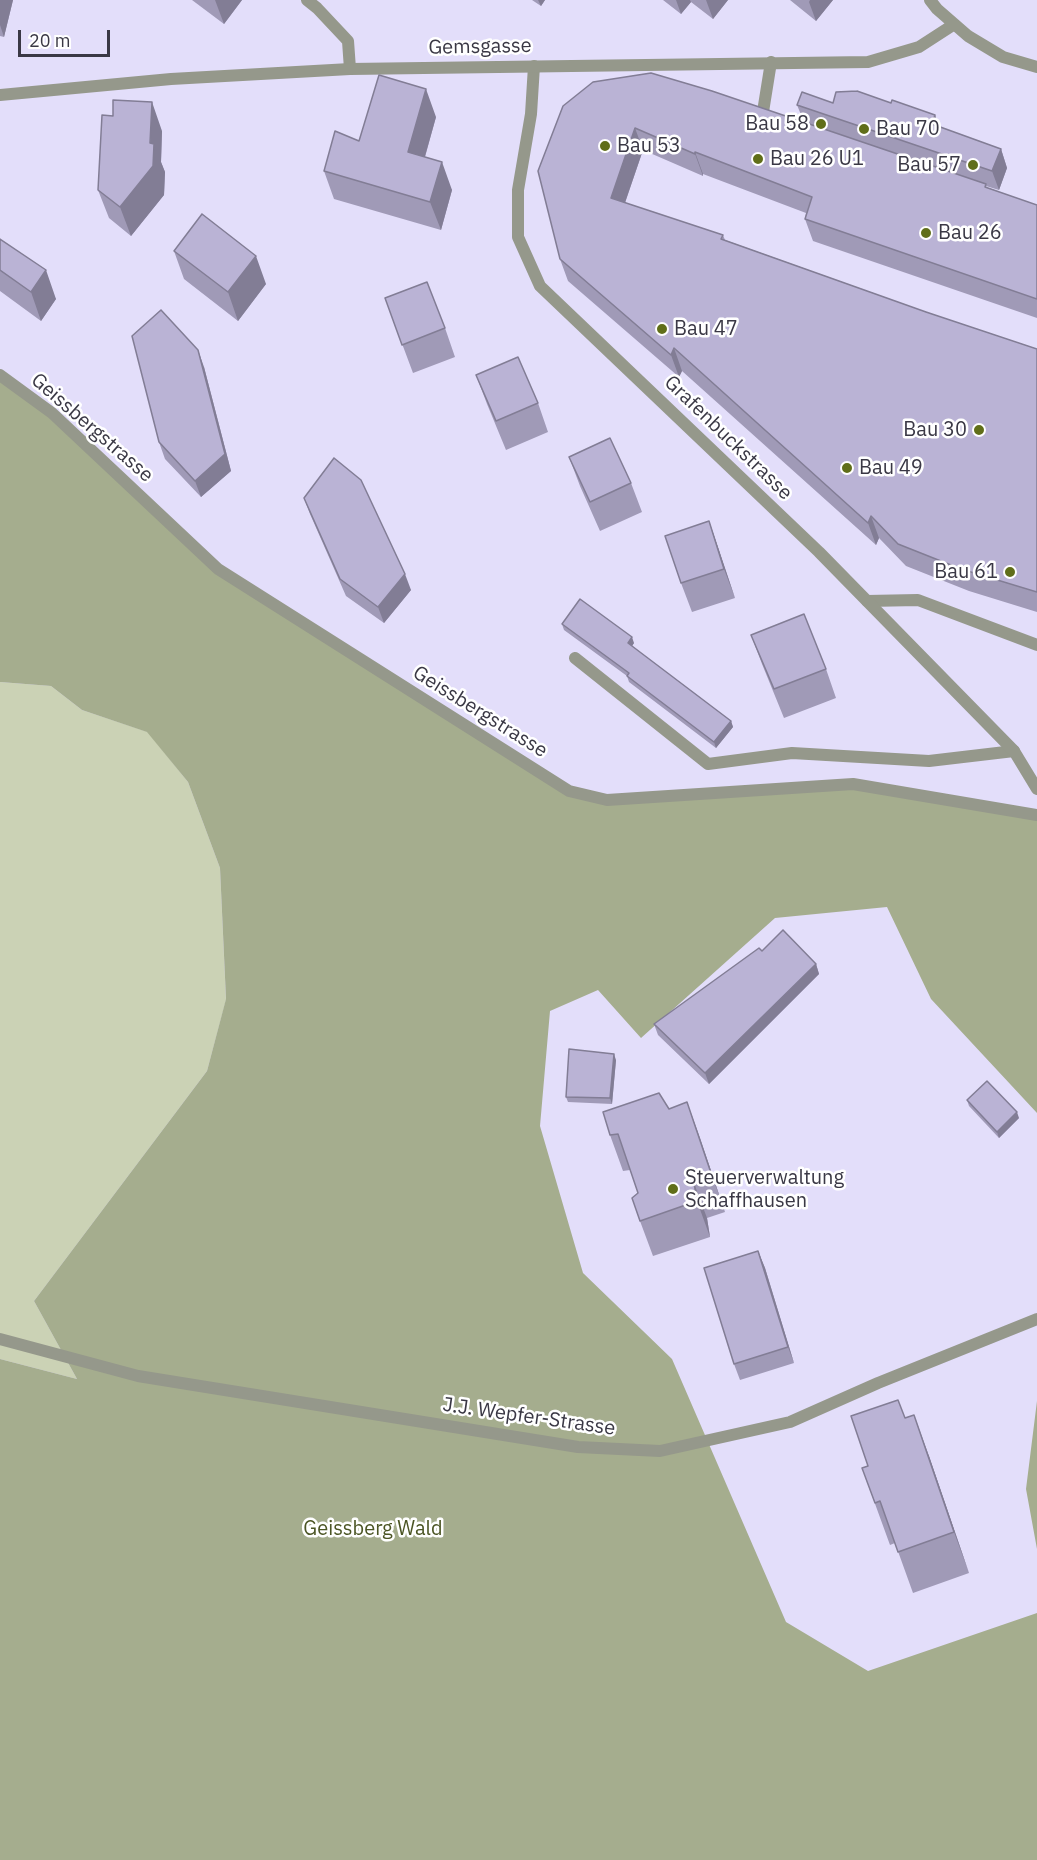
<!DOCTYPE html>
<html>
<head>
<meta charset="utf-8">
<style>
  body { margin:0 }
  #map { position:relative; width:1037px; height:1860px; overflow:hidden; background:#e3defa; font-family:"IBM Plex Sans",sans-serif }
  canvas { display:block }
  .scale { position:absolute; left:18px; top:30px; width:92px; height:27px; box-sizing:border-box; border:3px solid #3a3845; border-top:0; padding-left:8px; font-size:18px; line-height:21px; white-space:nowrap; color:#3a3845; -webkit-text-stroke:4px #fff; paint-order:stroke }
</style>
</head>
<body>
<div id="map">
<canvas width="1037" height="1860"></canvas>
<div class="scale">20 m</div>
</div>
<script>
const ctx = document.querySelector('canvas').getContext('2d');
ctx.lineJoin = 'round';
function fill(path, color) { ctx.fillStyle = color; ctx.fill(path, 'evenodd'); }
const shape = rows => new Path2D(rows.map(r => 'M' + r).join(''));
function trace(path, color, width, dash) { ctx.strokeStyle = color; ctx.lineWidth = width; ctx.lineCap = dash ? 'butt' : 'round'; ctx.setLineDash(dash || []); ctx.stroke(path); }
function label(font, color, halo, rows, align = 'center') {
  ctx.font = font + ' "IBM Plex Sans",sans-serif'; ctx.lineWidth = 5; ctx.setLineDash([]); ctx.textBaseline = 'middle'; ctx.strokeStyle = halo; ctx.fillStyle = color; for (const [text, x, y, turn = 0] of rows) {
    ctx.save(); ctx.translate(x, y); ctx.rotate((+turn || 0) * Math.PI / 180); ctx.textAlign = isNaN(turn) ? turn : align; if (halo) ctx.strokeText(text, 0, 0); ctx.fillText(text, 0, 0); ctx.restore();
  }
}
fill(shape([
  [0,682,51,686,82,710,148,732,188,782,220,868,226,1000,207,1071,34,1301,77,1379,0,1359]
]), '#cbd2b5');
fill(shape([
  [0,375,52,413,218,569,569,791,607,800,853,784,1037,815,1037,1113,931,999,887,907,775,918,641,1038,598,990,550,1011,540,1126,583,1273,672,1359,786,1622,868,1671,1037,1613,1037,1860,0,1860,0,1359,77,1379,34,1301,207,1071,226,999,220,868,188,782,147,732,82,710,51,686,0,682],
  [1037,1401,1037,1549,1026,1489]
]), '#a5ad8e');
trace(shape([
  [766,119,762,118,771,62],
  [0,375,52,413,218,569,569,791,607,800,853,784,1037,815],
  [867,601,918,600,1037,645],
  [575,658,708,764,792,753,929,761,1014,751]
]), '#95988b', 12);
trace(shape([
  [307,0,317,8,348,41,350,69],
  [534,66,531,114,518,190,518,237,540,286,819,552,1014,751,1037,789],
  [0,1339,138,1376,578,1447,660,1451,790,1422,878,1383,1037,1319]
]), '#95988b', 12);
trace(shape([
  [930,0,937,9,968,36,1003,57,1037,67],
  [0,95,171,79,350,69,868,62,919,47,953,25]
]), '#95988b', 12);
fill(shape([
  [0,0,13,0,4,37,0,36],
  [192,0,242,0,224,24],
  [532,0,545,0,541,6],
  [663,0,728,0,713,19,691,2,681,14],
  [790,0,833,0,816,21],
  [833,103,891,103,935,115,939,127,1001,149,1007,168,999,190,986,186,987,188,1037,205,1037,318,813,241,805,219,806,213,703,174,703,176,643,150,625,203,723,235,725,240,926,312,1037,349,1037,612,969,591,906,566,879,538,876,545,682,371,679,377,568,281,560,259,563,106,804,122,797,105],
  [436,117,425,157,452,190,441,230,334,199,324,171,359,141],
  [162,131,161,162,165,172,164,195,131,236,109,218,98,190],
  [0,239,56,299,41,321,0,291],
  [174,251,266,284,238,321,184,279],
  [385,298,445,328,455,357,413,373],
  [204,367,231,471,201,497,165,459,159,442],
  [476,375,538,403,548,432,506,450,487,404],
  [569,457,631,483,642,512,600,531,580,486],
  [304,498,411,590,384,623,346,596,310,514],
  [709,521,735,598,692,612,681,583],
  [562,624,634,643,632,646,731,721,733,727,716,748,629,682,627,676,564,630],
  [751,635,826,669,836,698,784,718,762,664],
  [762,951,816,964,819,974,709,1084,658,1035,654,1024],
  [616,1060,612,1104,568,1102,566,1097],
  [967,1100,1019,1118,999,1138,969,1106],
  [687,1102,725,1212,707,1218,710,1237,653,1256,640,1221,638,1193,630,1170,623,1171,610,1135],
  [758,1251,765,1268,794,1363,740,1380,734,1364],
  [905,1418,929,1456,969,1573,913,1593,895,1543,890,1545,862,1468,868,1466]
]), '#a09ab7');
fill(shape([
  [0,0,13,0,4,37,0,25],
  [215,0,242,0,224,24],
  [538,0,545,0,541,6],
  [676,0,690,0,691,2,681,14],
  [706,0,728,0,713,19],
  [810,0,833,0,816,21,809,2],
  [426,89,436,117,418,181,408,152],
  [152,102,162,131,161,162,165,172,164,195,131,236,120,207,150,143],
  [935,115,942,134,932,124],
  [635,128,643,150,619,220,611,198],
  [1001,149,1007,168,999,190,992,171],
  [695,152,703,174,703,176,695,154],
  [442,162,452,190,441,230,430,202],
  [256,256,266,284,238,321,228,292],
  [46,270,56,299,41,321,31,292],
  [674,348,682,371,679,377,671,355],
  [198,350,204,367,231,471,201,497,195,481],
  [871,516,879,538,876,545,868,523],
  [709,521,719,550,735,598,724,569],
  [405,574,411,590,384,623,378,607],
  [632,637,634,643,630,649,628,643],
  [731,721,733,727,716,748,714,742],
  [816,964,819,974,709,1084,705,1073],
  [614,1054,616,1060,612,1104,610,1098],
  [687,1102,700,1138,725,1212,712,1176],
  [1017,1112,1019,1118,999,1138,997,1132],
  [694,1183,707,1218,710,1237,697,1201],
  [758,1251,765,1268,794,1363,788,1347],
  [914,1415,929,1456,969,1573,954,1532]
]), '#827d95');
const building = shape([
  [651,73,712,91,986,184,985,187,1037,205,1037,299,805,219,812,197,695,152,695,154,635,128,611,198,723,235,721,239,926,312,1037,349,1037,592,961,569,898,544,871,516,868,523,674,348,671,355,560,259,538,171,563,106,593,82,651,73],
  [379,75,426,89,408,152,442,162,430,202,324,171,335,131,359,141,379,75],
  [857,91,891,103,892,100,935,115,932,124,1001,149,992,171,797,105,802,92,833,103,836,92,857,91],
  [113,100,152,102,150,143,154,144,153,166,120,207,98,190,102,115,113,116,113,100],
  [202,214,256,256,228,292,174,251,202,214],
  [0,239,46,270,31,292,0,270,0,239],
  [427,282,445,328,402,345,385,298,427,282],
  [161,310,198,350,225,454,195,481,159,442,132,336,161,310],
  [518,357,538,403,496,421,476,375,518,357],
  [610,438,631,483,590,502,569,457,610,438],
  [334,458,361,480,405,574,378,607,340,579,304,498,334,458],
  [709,521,724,569,681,583,665,536,709,521],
  [580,599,632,637,628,643,731,721,714,742,627,676,629,673,562,624,580,599],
  [804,614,826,669,774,689,751,635,804,614],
  [783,930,816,964,705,1073,654,1024,759,948,762,951,783,930],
  [569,1049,614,1054,610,1098,566,1097,569,1049],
  [987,1081,1017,1112,997,1132,967,1100,987,1081],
  [659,1093,669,1109,687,1102,712,1176,694,1183,697,1201,640,1221,632,1198,638,1193,618,1134,610,1135,603,1112,659,1093],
  [758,1251,788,1347,734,1364,704,1268,758,1251],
  [898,1400,905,1418,914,1415,954,1532,898,1552,880,1501,875,1503,862,1468,868,1466,851,1416,898,1400]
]);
fill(building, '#bab3d5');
trace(building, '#827d95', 1.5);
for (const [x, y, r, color] of [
  [821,124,6,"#606e19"],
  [864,129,6,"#606e19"],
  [605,146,6,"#606e19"],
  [758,159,6,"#606e19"],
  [973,165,6,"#606e19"],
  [926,233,6,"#606e19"],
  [662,329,6,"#606e19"],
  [979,430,6,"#606e19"],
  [847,468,6,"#606e19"],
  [1010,572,6,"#606e19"],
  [673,1189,6,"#606e19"]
]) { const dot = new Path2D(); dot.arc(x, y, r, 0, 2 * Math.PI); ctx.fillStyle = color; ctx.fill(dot); trace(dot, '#fff', 2); }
label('20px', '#3a3845', '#fff', [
  ["Gemsgasse",480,47,-1],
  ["Geissbergstrasse",92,428,41],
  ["Grafenbuckstrasse",728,438,44],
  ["Geissbergstrasse",480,712,32],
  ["J.J. Wepfer-Strasse",529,1417,8]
]);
label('20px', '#3a3845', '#fff', [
  ["Bau 58",809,124,"right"],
  ["Bau 70",876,129],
  ["Bau 53",617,146],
  ["Bau 26 U1",770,159],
  ["Bau 57",961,165,"right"],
  ["Bau 26",938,233],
  ["Bau 47",674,329],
  ["Bau 30",967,430,"right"],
  ["Bau 49",859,468],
  ["Bau 61",998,572,"right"],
  ["Steuerverwaltung",685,1178],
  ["Schaffhausen",685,1201]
], 'left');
label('20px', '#4b5524', '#fff', [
  ["Geissberg Wald",373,1529]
]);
</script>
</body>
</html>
